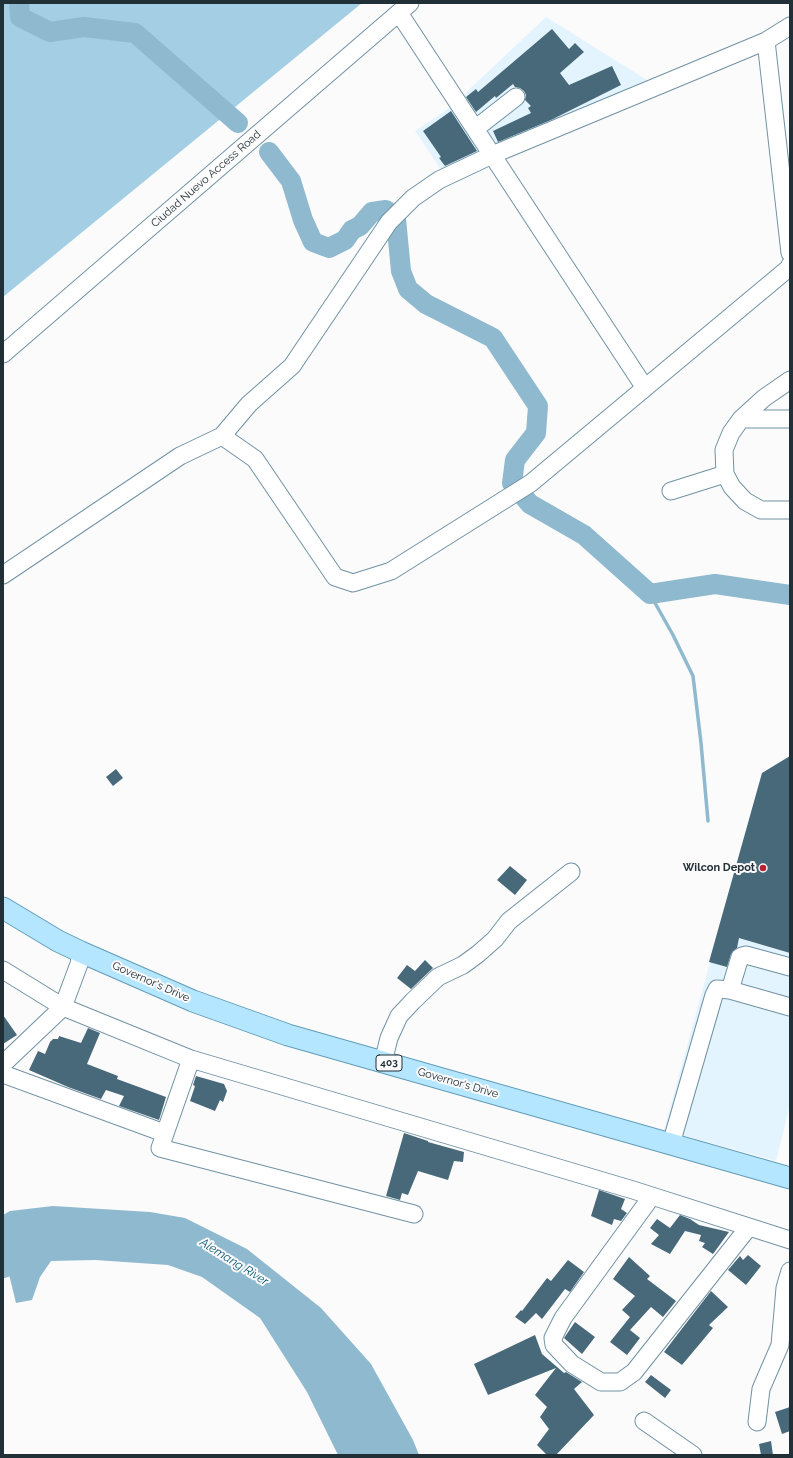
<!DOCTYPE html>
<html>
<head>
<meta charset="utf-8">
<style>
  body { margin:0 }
  #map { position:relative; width:793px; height:1458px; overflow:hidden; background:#fbfbfb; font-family:Raleway,sans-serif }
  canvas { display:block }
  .frame { position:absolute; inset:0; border:4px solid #212f36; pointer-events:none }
</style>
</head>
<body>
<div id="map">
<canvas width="793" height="1458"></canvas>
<div class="frame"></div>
</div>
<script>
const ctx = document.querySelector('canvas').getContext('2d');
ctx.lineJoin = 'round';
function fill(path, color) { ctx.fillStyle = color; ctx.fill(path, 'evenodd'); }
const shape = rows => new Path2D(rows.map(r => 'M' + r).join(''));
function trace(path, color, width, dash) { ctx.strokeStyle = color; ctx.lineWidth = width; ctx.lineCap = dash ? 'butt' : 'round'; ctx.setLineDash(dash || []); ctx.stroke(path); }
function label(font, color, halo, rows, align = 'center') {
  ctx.font = font + ' Raleway,sans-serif'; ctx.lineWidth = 4; ctx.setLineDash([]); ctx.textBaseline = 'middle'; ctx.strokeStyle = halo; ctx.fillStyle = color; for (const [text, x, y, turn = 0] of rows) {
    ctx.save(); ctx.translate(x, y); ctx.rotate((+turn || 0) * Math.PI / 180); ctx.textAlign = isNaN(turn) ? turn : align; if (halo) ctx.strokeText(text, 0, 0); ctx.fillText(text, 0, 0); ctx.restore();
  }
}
fill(shape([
  [546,17,647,80,495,150,459,99],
  [454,105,484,150,444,174,415,131],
  [790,756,790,1105,776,1161,664,1130,762,773]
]), '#e3f4fe');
fill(shape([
  [3,3,362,3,3,297]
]), '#a3cee4');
fill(shape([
  [53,1206,150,1212,185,1218,247,1249,321,1308,371,1364,413,1440,419,1455,338,1455,307,1392,260,1318,202,1277,168,1265,95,1260,51,1261,40,1277,32,1300,16,1303,7,1266,3,1258,3,1215,10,1211]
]), '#8fb9cf');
trace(shape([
  [650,594,673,635,693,676,701,743,708,821]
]), '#8fb9cf', 3.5);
trace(shape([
  [19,3,20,17,50,32,84,27,135,33,238,123],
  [269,152,291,181,303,220,313,242,329,248,345,240,352,230,360,226,372,212,386,210,396,219,401,271,408,289,426,304,493,338,538,406,536,433,515,460,512,483,530,504,584,535,650,594,715,584,790,595],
  [3,1268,33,1257]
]), '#8fb9cf', 20);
fill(shape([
  [552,29,569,49,575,43,584,52,560,73,569,85,612,66,621,85,551,120,498,142,493,131,531,113,528,108,531,106,525,100,526,95,524,91,520,88,515,87,513,84,496,98,495,96,476,112,466,97,476,89,478,92],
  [451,111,477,151,445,166,439,158,441,157,423,131],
  [790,756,790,953,739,938,737,948,731,954,727,967,709,962,762,773],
  [116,769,123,778,113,786,106,777],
  [510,866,527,880,515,895,497,880],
  [425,960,433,968,411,989,397,978,407,965,415,971],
  [3,1015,17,1035,3,1044],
  [88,1028,100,1033,87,1064,118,1076,117,1079,166,1097,159,1120,119,1106,124,1096,106,1090,101,1099,68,1087,29,1070,38,1051,45,1054,50,1042,53,1039,58,1039,59,1036,81,1043],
  [196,1076,224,1084,227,1091,223,1102,220,1100,215,1111,190,1101,195,1086,193,1085],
  [404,1133,428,1141,428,1142,464,1152,463,1162,454,1161,448,1180,418,1171,408,1195,402,1193,400,1200,386,1196],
  [599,1190,625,1199,621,1209,627,1213,621,1221,614,1219,612,1225,591,1216],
  [680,1215,690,1219,699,1225,729,1232,713,1254,702,1247,705,1243,699,1241,701,1235,685,1231,670,1254,651,1244,659,1235,650,1228,657,1219,670,1228],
  [748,1255,761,1266,746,1285,728,1270,740,1256,743,1260],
  [629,1257,650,1276,647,1279,676,1301,663,1317,651,1307,630,1330,640,1338,627,1355,610,1342,630,1317,622,1310,635,1296,613,1279],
  [568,1260,584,1272,570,1292,565,1289,542,1319,536,1313,525,1324,515,1317,521,1310,522,1311,547,1278,551,1281],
  [711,1291,728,1307,709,1325,713,1328,682,1365,664,1352],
  [575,1322,595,1337,582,1354,564,1338],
  [535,1335,542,1354,564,1373,566,1372,582,1382,574,1389,594,1415,556,1455,547,1455,537,1445,549,1429,540,1417,547,1407,535,1395,556,1368,488,1395,474,1364],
  [651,1375,671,1390,665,1398,645,1382],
  [790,1407,790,1431,782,1434,775,1412],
  [771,1441,773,1455,761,1455,759,1444]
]), '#48697a');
const minor = shape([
  [399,13,645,388],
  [766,41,790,253],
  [475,129,516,97],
  [3,354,410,3],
  [790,380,764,398,741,419,731,433,724,450,725,474,732,487,745,501,761,510,790,510],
  [741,419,790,419],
  [222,436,255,459,335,577,353,583,391,571,531,483,784,272,789,268,790,265],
  [671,491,725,474],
  [3,575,180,456,222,436,249,404,292,366,389,222,413,198,439,180,492,155,766,41,790,26],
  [81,952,79,964,63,1007,191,1059,633,1190,790,1240],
  [3,970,63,1007,3,1064],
  [730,990,740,957,742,956,746,955,790,967],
  [191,1059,160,1148,414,1214],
  [383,1062,389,1038,399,1016,413,1001,438,977,463,965,478,954,495,939,509,921,571,872],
  [3,1074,164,1133],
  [671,1144,714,995,717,989,730,990,790,1007],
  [652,1196,563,1318,553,1338,554,1345,572,1364,601,1382,620,1382,634,1372,748,1228],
  [644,1421,693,1455],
  [757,1422,761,1389,780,1345,785,1288,790,1271]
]);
const major = shape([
  [3,908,58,941,81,952,193,1001,288,1035,790,1178]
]);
trace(minor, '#7092a4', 19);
trace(major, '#619cb9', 23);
trace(minor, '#fff', 17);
trace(major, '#b5e6ff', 21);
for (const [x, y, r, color] of [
  [763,868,4,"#b52334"]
]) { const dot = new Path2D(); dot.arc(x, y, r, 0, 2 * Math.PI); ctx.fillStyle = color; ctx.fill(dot); trace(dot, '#fbfbfb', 1.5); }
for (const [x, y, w] of [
  [389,1063,26]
]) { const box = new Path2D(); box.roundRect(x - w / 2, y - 8, w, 16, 3); ctx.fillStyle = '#fbfbfb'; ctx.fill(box); trace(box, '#212f36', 1); }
label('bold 10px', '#212f36', null, [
  ["403",389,1063]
]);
label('11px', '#212f36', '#fbfbfb', [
  ["Ciudad Nuevo Access Road",206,179,-41],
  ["Governor's Drive",151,982,24],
  ["Governor's Drive",458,1083,16]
]);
label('bold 11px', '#212f36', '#fbfbfb', [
  ["Wilcon Depot",755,868]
], 'right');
label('italic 12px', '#055776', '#fbfbfb', [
  ["Alemang River",234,1262,32]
]);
</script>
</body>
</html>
